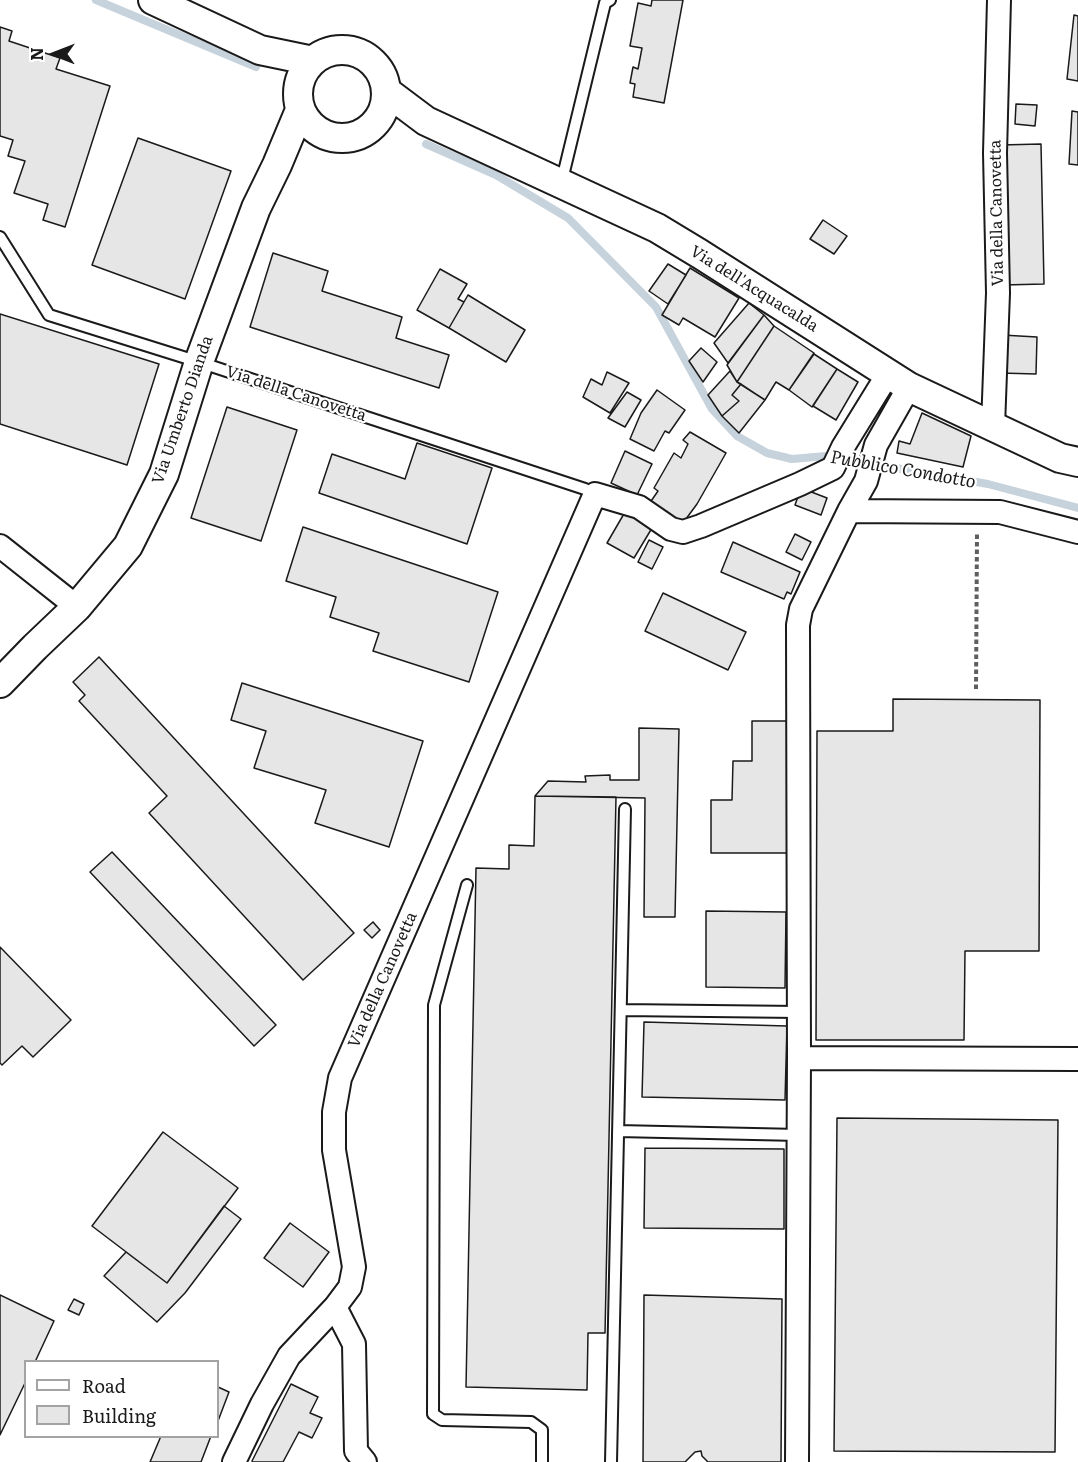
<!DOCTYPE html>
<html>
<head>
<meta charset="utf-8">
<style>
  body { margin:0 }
  #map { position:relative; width:1078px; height:1462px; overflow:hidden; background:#fff; font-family:Literata,serif }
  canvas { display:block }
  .legend { position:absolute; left:24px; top:1360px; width:195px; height:78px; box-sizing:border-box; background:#fff; border:2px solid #a3a3a3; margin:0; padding:8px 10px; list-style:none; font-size:18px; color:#1a1a1a }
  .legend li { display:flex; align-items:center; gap:12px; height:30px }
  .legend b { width:30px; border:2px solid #a3a3a3 }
  .north { position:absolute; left:24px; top:24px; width:60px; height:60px; -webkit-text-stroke:4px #fff; paint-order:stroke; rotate:270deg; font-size:16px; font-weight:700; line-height:24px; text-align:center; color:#1a1a1a }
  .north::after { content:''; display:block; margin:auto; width:21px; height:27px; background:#1a1a1a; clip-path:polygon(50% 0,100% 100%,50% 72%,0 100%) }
</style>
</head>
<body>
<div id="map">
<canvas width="1078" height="1462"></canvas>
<ul class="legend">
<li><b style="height:8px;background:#fff"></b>Road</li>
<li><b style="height:16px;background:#e6e6e6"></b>Building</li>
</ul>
<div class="north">N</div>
</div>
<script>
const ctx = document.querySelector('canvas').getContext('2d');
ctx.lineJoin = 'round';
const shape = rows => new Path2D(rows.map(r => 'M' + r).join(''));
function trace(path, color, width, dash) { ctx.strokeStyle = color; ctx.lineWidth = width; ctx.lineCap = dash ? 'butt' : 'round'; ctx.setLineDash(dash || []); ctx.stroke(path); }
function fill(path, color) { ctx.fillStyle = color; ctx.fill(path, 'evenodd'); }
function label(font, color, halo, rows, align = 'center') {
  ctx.font = font + ' Literata,serif'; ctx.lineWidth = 4.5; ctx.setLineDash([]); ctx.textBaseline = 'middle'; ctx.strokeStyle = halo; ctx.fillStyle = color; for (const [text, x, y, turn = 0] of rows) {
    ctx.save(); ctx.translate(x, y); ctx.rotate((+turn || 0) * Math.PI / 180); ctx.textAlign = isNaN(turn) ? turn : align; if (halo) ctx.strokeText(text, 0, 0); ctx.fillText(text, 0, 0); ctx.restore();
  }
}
trace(shape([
  [96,0,256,67],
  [426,144,496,175,568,218,656,307,712,409,737,436,767,453,792,459,826,456,988,484,1078,508]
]), '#c6d2dc', 8);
const building = shape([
  [652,0,683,0,664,103,633,97,635,84,630,83,633,67,638,69,642,48,630,46,638,3,651,6,652,0],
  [1074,15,1078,16,1078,81,1067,79,1074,15],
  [0,27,12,31,9,41,60,58,56,69,110,86,65,227,43,220,48,204,14,193,25,161,8,156,13,140,0,136,0,27],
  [1016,104,1037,105,1035,126,1015,124,1016,104],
  [1072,111,1078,112,1078,165,1069,164,1072,111],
  [138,138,231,171,185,299,92,265,138,138],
  [1041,144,1044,284,1003,285,1000,145,1041,144],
  [823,220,847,236,834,254,810,239,823,220],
  [273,253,328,271,322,291,402,317,396,338,449,355,439,388,250,327,273,253],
  [668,264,686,275,668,304,649,291,668,264],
  [690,268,739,298,715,337,683,318,679,325,662,315,690,268],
  [440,269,467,284,458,299,464,302,449,328,417,310,440,269],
  [468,295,525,330,506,362,449,328,468,295],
  [749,303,764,315,728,363,714,343,749,303],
  [0,314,159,364,127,465,0,424,0,314],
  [764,315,774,326,737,382,727,365,764,315],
  [774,326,814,353,789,390,776,382,765,400,737,382,774,326],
  [1002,335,1037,337,1036,374,1000,373,1002,335],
  [701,348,717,362,703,382,689,361,701,348],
  [814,354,837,369,812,407,789,390,814,354],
  [837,369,858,382,836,420,813,406,837,369],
  [730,371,737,382,741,384,732,395,739,401,722,416,708,395,730,371],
  [607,372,629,383,610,413,583,397,591,379,602,385,607,372],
  [741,384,765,400,739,433,722,416,739,401,732,395,741,384],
  [657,390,685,410,669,433,665,431,654,451,630,439,641,413,657,390],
  [627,392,641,400,625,427,608,418,627,392],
  [227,407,297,430,261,541,191,518,227,407],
  [922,413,971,436,963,467,897,453,899,441,910,444,922,413],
  [690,432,726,453,697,504,680,527,647,507,658,491,654,488,674,453,681,458,688,444,683,440,690,432],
  [417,443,492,468,467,544,319,493,332,454,405,479,417,443],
  [625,451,652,464,637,495,611,483,625,451],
  [801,488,827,498,821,515,795,505,801,488],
  [625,512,652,528,634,558,607,543,625,512],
  [303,527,498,592,469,682,373,651,379,633,330,617,336,597,286,581,303,527],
  [795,534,811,542,802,560,786,552,795,534],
  [649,540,663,547,652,569,638,562,649,540],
  [733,542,800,572,791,594,787,592,784,599,721,572,733,542],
  [663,593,746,632,728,670,645,631,663,593],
  [99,657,354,933,303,980,149,813,167,796,79,701,85,695,73,682,99,657],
  [242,683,423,741,389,847,315,823,326,790,254,768,266,731,231,720,242,683],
  [893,699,1040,700,1039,951,965,951,964,1040,816,1040,817,731,893,731,893,699],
  [752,721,788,721,787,853,711,853,711,800,732,800,733,761,752,761,752,721],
  [639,728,679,729,675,917,644,917,645,798,535,796,548,781,586,782,585,776,610,775,610,780,639,780,639,728],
  [535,796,616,797,605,1333,588,1333,587,1390,466,1387,476,868,509,869,509,845,534,846,535,796],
  [112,852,276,1025,254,1046,90,872,112,852],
  [706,911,786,912,785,988,706,987,706,911],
  [373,922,380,930,372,938,364,930,373,922],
  [0,947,71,1020,33,1057,22,1046,2,1065,0,1063,0,947],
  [644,1022,787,1026,785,1100,642,1097,644,1022],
  [837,1118,1058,1120,1055,1452,834,1451,837,1118],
  [163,1132,238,1188,167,1283,92,1226,163,1132],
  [645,1148,784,1149,784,1229,644,1228,645,1148],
  [224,1206,241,1219,185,1293,157,1322,104,1276,126,1252,167,1283,224,1206],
  [290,1223,329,1252,303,1287,264,1258,290,1223],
  [0,1295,54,1321,35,1362,26,1362,26,1381,0,1435,0,1295],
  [644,1295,782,1299,781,1462,708,1462,702,1456,701,1451,695,1452,685,1462,643,1462,644,1295],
  [74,1299,84,1304,79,1315,68,1310,74,1299],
  [291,1384,318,1397,310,1413,322,1418,312,1438,299,1432,283,1462,253,1462,252,1461,291,1384],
  [218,1387,229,1392,218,1421,218,1387],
  [161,1436,211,1436,201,1462,150,1462,161,1436]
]);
fill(building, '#e6e6e6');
trace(building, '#1a1a1a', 1.5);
const service = shape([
  [561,184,605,3,610,0],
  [0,237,49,315,199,362,585,489,595,494],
  [467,885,434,1005,433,1414,442,1420,531,1422,542,1430,542,1462],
  [621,1010,799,1012],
  [618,1131,799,1135],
  [611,1462,625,809]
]);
const minor = shape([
  [993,426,998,293,995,153,999,0],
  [849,511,1000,512,1078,532],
  [0,546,77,607],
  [799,1058,1078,1059],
  [335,1307,354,1344,356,1451,365,1462],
  [234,1462,262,1404,289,1356,335,1307,350,1287,354,1267,334,1150,334,1112,340,1078,595,494,639,507,671,529,683,532,701,526,800,484,833,468,843,447,888,374],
  [797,1462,799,1058,798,625,801,609,849,511,866,481,876,445,909,387]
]);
const tertiary = shape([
  [153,0,260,50,313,61],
  '298 94a44 44 0 1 1 88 0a44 44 0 1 1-88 0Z',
  [386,91,426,121,657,228,700,254,909,387,1060,458,1078,462],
  [0,683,35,647,77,607,128,546,164,474,199,362,256,208,277,165,300,110]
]);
trace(service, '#1a1a1a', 14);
trace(minor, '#1a1a1a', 26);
trace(tertiary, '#1a1a1a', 32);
trace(shape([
  [976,689,977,533]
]), '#5f5f5f', 4, [4.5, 3]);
trace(service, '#fff', 10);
trace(minor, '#fff', 22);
trace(tertiary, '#fff', 28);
label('16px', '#1a1a1a', '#fff', [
  ["Via della Canovetta",997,213,-91],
  ["Via dell'Acquacalda",754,289,32],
  ["Via della Canovetta",296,394,18],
  ["Via Umberto Dianda",183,410,-71],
  ["Via della Canovetta",383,980,-66]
]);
label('italic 18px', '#1a1a1a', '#fff', [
  ["Pubblico Condotto",903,470,10]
]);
</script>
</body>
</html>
